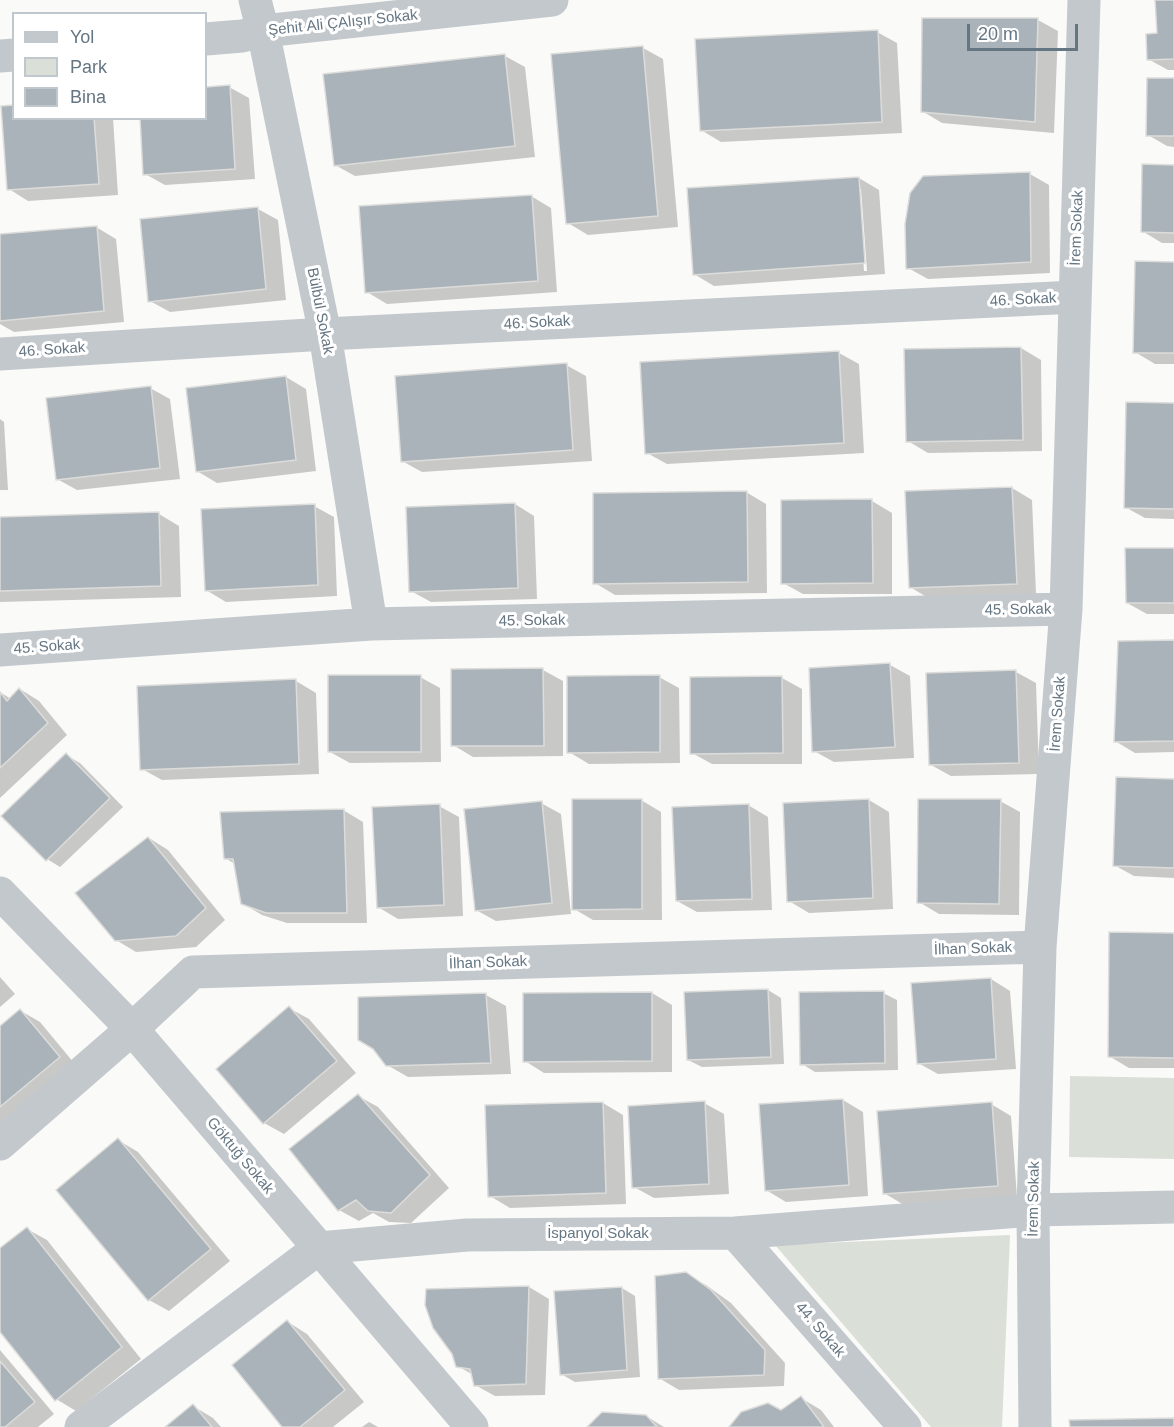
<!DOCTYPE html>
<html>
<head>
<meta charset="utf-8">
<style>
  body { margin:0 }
  #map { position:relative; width:1174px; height:1427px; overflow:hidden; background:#fafaf8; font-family:Arial,sans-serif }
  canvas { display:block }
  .legend { position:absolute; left:12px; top:12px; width:195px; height:108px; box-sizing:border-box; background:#fff; border:2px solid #c1c8cd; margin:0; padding:8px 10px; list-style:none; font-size:18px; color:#657683 }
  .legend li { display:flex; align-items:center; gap:12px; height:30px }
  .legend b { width:30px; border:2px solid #c1c8cd }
  .scale { position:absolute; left:967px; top:24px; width:111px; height:27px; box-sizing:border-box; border:3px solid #657683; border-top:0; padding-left:8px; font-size:18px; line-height:21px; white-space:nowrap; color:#657683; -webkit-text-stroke:4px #fff; paint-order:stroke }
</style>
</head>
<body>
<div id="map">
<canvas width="1174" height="1427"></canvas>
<ul class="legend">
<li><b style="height:8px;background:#c3c8cc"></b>Yol</li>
<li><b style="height:16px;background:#dadfd7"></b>Park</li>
<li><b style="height:16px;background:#aab3b9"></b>Bina</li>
</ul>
<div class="scale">20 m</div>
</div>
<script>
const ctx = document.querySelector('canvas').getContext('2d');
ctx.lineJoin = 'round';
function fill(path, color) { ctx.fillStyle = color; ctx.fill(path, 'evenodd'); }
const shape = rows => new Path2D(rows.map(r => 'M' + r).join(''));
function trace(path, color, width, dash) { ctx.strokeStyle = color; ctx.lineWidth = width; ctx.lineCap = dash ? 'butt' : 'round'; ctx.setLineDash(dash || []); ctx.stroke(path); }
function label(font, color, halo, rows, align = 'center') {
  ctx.font = font + ' Arial,sans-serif'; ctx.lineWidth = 6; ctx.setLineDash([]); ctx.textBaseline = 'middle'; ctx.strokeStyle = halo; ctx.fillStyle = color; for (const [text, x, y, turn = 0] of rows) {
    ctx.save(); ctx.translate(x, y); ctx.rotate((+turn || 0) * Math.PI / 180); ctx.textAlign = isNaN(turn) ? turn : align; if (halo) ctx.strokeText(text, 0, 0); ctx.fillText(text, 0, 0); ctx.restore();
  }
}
fill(shape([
  [1070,1076,1174,1078,1174,1159,1069,1157],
  [1010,1235,1002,1427,931,1427,775,1245]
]), '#dadfd7');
fill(shape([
  [1157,0,1174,0,1174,70,1168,70,1148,59,1158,35],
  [924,20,1038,20,1058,31,1054,133,942,123,922,111],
  [877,32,897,43,902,133,721,142,701,130],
  [643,48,663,59,678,227,588,235,568,223],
  [505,56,525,67,535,157,355,176,335,165],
  [1174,79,1174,147,1167,146,1148,135],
  [229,87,249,98,255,179,165,185,145,174,206,118,206,88],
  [14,118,113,118,118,195,28,201,9,189],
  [1174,166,1174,243,1162,243,1142,231],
  [1030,174,1049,185,1050,273,928,279,908,268],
  [859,178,879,190,885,274,714,286,694,274],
  [858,189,861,189,867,271,864,271],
  [531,196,551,208,557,292,387,304,367,292],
  [258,209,278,220,286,300,170,312,150,301],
  [96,227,116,239,124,322,14,332,0,324,0,235],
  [1174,263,1174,364,1155,364,1135,352],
  [1021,348,1041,360,1042,451,928,453,908,441],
  [839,353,859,364,864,453,667,464,647,453],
  [566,365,586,376,592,461,422,472,402,461],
  [286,377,306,389,316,471,217,483,197,471],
  [150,388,170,399,180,479,77,490,57,479],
  [1174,404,1174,519,1145,518,1125,507],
  [0,419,4,422,8,490,0,490],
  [1012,488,1032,500,1036,594,930,599,910,587],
  [746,492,766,504,767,593,615,595,595,583],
  [872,501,892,513,892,594,803,594,783,583],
  [515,504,534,516,537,599,431,602,411,591],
  [314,506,334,517,337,596,226,602,206,590],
  [159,514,179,526,181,597,0,602,0,519],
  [1174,549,1174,614,1147,614,1127,603],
  [1174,642,1174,752,1135,753,1115,741],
  [890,665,910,676,914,758,834,762,814,751],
  [452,670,543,670,563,681,563,756,473,757,453,745],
  [1016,672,1036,683,1039,774,951,776,931,765],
  [420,677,440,688,441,762,350,763,330,752],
  [659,677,679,688,680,763,589,764,569,752],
  [691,678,782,678,802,689,802,764,712,764,692,753],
  [296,681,316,693,319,774,162,780,142,769],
  [20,689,39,701,67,735,0,798,0,692,11,699],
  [66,755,80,763,123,807,60,867,47,859],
  [1174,781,1174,878,1134,876,1114,865],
  [641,800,661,812,662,920,593,920,574,909],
  [869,800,889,812,893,909,809,913,789,901],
  [1000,801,1020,812,1019,915,939,914,919,902],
  [541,803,561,814,571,914,496,921,476,910],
  [748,805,768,817,772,910,697,912,677,901],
  [439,806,459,817,463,916,398,919,378,907],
  [343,810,363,822,367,923,287,923,262,915,242,903,235,864,225,858],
  [149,838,168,850,225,920,196,947,136,952,116,940],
  [1174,935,1174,1068,1129,1068,1109,1056],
  [0,977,15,994,0,1007],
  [991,979,1010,991,1016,1069,938,1074,918,1063],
  [768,990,781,998,784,1064,702,1067,688,1060],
  [652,993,672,1005,672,1072,544,1073,525,1061],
  [883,993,897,1000,898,1070,815,1072,802,1064],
  [486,995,506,1006,511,1074,408,1077,387,1065],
  [289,1008,309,1019,356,1073,284,1134,264,1123],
  [21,1011,40,1022,79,1069,0,1129,0,1028],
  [358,1096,378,1107,449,1188,411,1223,389,1222,373,1213,359,1221,339,1210],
  [843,1100,863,1112,868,1196,786,1202,766,1190],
  [603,1103,623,1115,626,1204,510,1208,490,1196,487,1106],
  [704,1103,724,1114,729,1194,654,1198,634,1187],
  [991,1104,1011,1116,1017,1197,904,1205,884,1193],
  [118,1140,138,1152,230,1261,169,1311,149,1300,58,1191],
  [27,1229,47,1240,141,1359,76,1411,56,1399,0,1330,0,1249],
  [685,1274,706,1285,731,1303,785,1363,784,1386,679,1390,659,1378],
  [529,1287,549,1299,545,1395,495,1396,475,1385,473,1375,458,1366],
  [622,1288,635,1296,640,1377,575,1382,561,1374],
  [288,1322,307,1334,364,1402,333,1427,284,1427],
  [0,1350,54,1414,38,1427,0,1427],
  [801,1398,821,1410,834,1427,731,1427,781,1412],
  [193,1406,213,1418,221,1427,168,1427],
  [646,1416,664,1427,589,1427],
  [369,1422,378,1427,362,1427]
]), '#0003');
const building = shape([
  [1155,0,1174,0,1174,59,1147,60,1146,34,1157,33,1155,0],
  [922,18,1038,18,1035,122,921,112,922,18],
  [878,30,882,122,700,131,695,39,878,30],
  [643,46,658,216,566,224,551,54,643,46],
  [505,54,515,146,334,166,323,74,505,54],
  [1147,78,1174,78,1174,136,1146,136,1147,78],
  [230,85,235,169,143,175,140,118,206,118,206,87,230,85],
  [14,105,14,118,94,118,99,184,7,190,1,106,14,105],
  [1142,164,1174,165,1174,233,1141,232,1142,164],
  [1030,172,1031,262,906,269,905,224,910,193,923,176,1030,172],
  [859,177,865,263,693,275,687,188,859,177],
  [532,195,538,281,365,293,359,206,532,195],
  [258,207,266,289,148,302,140,219,258,207],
  [97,226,104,311,0,321,0,234,97,226],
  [1135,261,1174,262,1174,353,1133,353,1135,261],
  [1021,347,1023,440,906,442,904,349,1021,347],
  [839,351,844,443,645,454,640,362,839,351],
  [567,363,573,450,401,462,395,376,567,363],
  [286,376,296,460,196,472,186,388,286,376],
  [151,386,160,468,56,480,46,398,151,386],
  [1126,402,1174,403,1174,509,1124,508,1126,402],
  [1012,487,1017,584,909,588,905,491,1012,487],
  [747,491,748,582,593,584,593,493,747,491],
  [872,499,873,583,781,584,781,500,872,499],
  [515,503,518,588,409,592,406,507,515,503],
  [315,504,318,585,205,591,201,509,315,504],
  [159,512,161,586,0,591,0,517,159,512],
  [1125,548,1174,548,1174,603,1126,603,1125,548],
  [1174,640,1174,741,1114,742,1118,641,1174,640],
  [890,663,895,747,812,752,809,668,890,663],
  [543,668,544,746,451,746,451,669,543,668],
  [1016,670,1019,763,929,765,926,673,1016,670],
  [328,675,421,675,421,752,328,752,328,675],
  [660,675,660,752,567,753,567,676,660,675],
  [782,676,783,753,690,754,690,677,782,676],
  [296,679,299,764,140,770,137,686,296,679],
  [19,688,48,723,0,768,0,692,7,701,19,688],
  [66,753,110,798,46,861,1,816,66,753],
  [1116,777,1174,779,1174,868,1113,866,1116,777],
  [572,799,642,799,642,909,572,910,572,799],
  [869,799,873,898,787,902,783,803,869,799],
  [918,799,1001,799,999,904,917,903,918,799],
  [542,801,552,903,475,911,464,809,542,801],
  [440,804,444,905,377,908,372,807,440,804],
  [749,804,752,899,676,901,672,807,749,804],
  [344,809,347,913,266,913,241,904,233,859,224,859,220,812,344,809],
  [148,837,206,908,176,936,115,941,75,893,148,837],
  [1109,932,1174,933,1174,1058,1108,1057,1109,932],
  [991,978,996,1059,917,1064,911,983,991,978],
  [768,989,771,1057,687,1060,684,992,768,989],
  [884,991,885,1063,800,1065,799,992,884,991],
  [652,992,652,1061,523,1062,523,993,652,992],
  [486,993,491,1063,386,1066,373,1049,358,1040,358,997,486,993],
  [289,1006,337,1061,263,1124,216,1069,289,1006],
  [20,1009,60,1057,0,1107,0,1026,20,1009],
  [358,1094,430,1175,391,1213,368,1211,356,1200,338,1211,289,1149,358,1094],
  [843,1099,849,1185,765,1191,759,1104,843,1099],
  [705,1101,709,1184,632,1188,628,1106,705,1101],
  [603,1102,606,1193,488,1197,485,1105,603,1102],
  [992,1102,998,1186,883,1194,877,1111,992,1102],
  [118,1138,211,1249,148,1301,56,1190,118,1138],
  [27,1227,122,1347,55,1401,0,1332,0,1248,27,1227],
  [686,1272,711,1290,765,1350,764,1375,658,1379,655,1276,686,1272],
  [529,1286,526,1384,474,1386,470,1369,456,1367,452,1354,433,1328,425,1305,426,1289,529,1286],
  [622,1287,627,1370,560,1375,554,1291,622,1287],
  [287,1320,345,1390,300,1427,282,1427,232,1365,287,1320],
  [0,1361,35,1402,5,1427,0,1427,0,1361],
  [801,1396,824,1427,729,1427,741,1412,768,1403,781,1410,801,1396],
  [193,1404,212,1427,165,1427,193,1404],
  [602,1412,646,1415,657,1427,587,1427,602,1412],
  [1174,1418,1174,1427,1070,1427,1069,1420,1174,1418]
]);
fill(building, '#aab3b9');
trace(building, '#dcdcda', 1.5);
trace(shape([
  [255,0,263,31,325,334,371,624],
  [206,39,242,36,263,31,552,0],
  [0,56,14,55],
  [0,354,325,334,1075,297],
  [0,650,371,624,1066,609],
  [0,893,132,1029,472,1427],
  [0,1144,132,1029,193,972,1040,947],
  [735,1233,905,1427],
  [81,1427,319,1248,467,1235,735,1233,1033,1210,1174,1207],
  [1035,1427,1033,1210,1040,947,1066,609,1084,0]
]), '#c3c8cc', 33);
label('15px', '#657683', '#fff', [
  ["Şehit Ali ÇAlışır Sokak",343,23,-6],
  ["İrem Sokak",1077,228,-88],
  ["46. Sokak",1023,300,-3],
  ["Bülbül Sokak",320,311,79],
  ["46. Sokak",537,323,-3],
  ["46. Sokak",52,350,-4],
  ["45. Sokak",1018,610,-1],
  ["45. Sokak",532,621,-1],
  ["45. Sokak",47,647,-4],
  ["İrem Sokak",1058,714,-86],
  ["İlhan Sokak",973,949,-2],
  ["İlhan Sokak",488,963,-2],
  ["Göktuğ Sokak",240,1156,50],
  ["İrem Sokak",1034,1199,-89],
  ["İspanyol Sokak",598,1234],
  ["44. Sokak",820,1330,49]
]);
</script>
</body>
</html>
